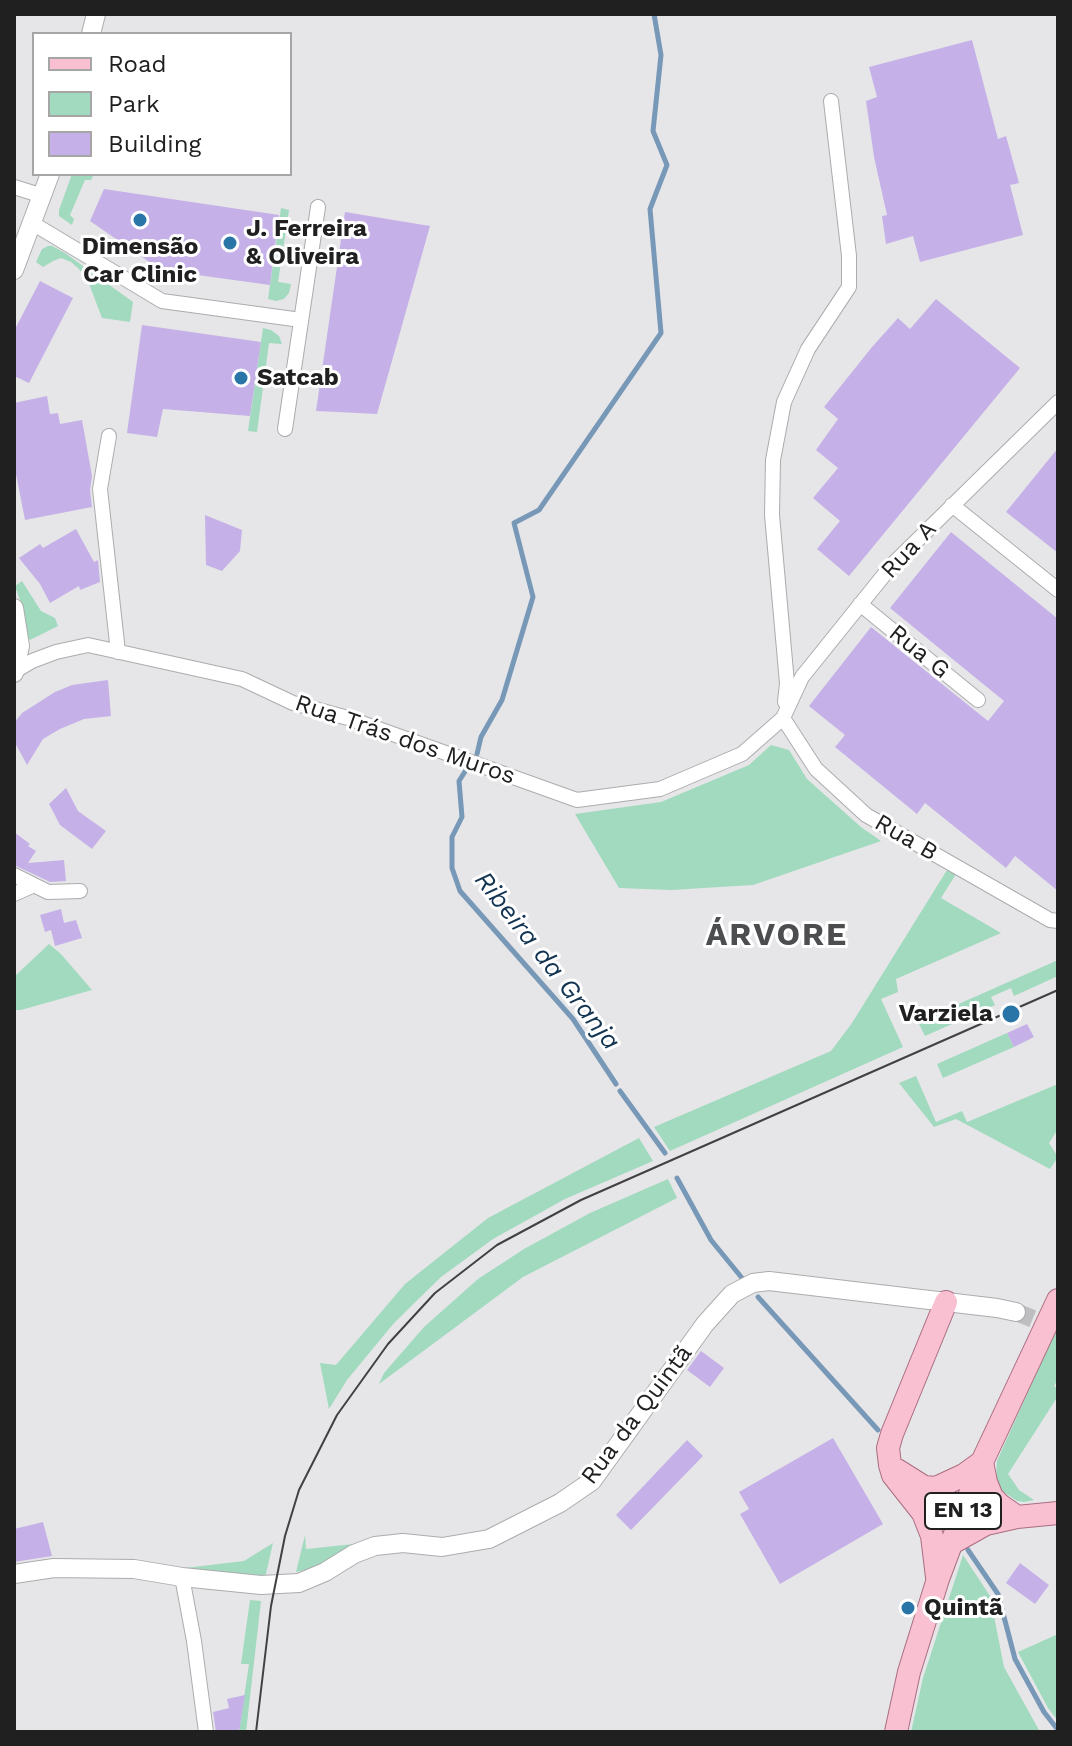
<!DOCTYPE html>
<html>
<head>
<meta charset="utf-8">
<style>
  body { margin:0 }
  #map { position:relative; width:1072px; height:1746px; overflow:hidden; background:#e6e6e9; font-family:"Work Sans",sans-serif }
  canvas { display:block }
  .frame { position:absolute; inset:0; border:16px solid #202021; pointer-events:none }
  .legend { position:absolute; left:32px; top:32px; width:260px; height:144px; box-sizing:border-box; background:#fff; border:2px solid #a6a6a6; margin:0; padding:10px 14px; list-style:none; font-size:24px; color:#202021 }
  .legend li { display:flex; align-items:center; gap:16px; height:40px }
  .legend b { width:40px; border:2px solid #a6a6a6 }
</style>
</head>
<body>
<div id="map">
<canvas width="1072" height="1746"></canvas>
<div class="frame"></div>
<ul class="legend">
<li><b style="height:10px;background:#f8c0d1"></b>Road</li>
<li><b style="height:22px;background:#a1dabe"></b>Park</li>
<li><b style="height:22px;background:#c5b1e7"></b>Building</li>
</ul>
</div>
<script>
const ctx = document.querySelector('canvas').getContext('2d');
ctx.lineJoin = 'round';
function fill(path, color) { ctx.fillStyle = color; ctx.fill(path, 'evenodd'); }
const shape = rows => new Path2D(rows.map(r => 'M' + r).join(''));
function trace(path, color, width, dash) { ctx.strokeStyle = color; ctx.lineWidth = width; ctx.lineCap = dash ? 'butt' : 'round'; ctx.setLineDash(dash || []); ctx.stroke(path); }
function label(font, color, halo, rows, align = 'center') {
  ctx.font = font + ' "Work Sans",sans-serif'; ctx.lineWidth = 6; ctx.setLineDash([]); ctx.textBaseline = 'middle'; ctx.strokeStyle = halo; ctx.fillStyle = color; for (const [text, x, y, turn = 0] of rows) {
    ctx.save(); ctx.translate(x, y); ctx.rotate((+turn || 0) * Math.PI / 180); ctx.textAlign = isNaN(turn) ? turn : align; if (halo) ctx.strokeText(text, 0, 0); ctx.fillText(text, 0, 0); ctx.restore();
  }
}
fill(shape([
  [72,174,94,174,91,180,85,180,70,215,74,219,72,225,59,216,59,210],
  [281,208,289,210,278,282,291,284,289,293,284,299,276,301,268,299],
  [48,246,52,246,65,253,133,302,130,322,102,318,88,281,79,269,71,262,61,258,53,261,43,267,36,262,42,249],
  [263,328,271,330,279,336,282,344,269,343,257,432,248,431],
  [22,581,41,611,55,618,58,626,30,640,26,634,22,606,15,586],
  [771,745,789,750,807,779,861,827,881,841,753,885,671,890,619,888,575,814,661,802,749,765],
  [947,870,956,874,941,898,1001,933,896,979,898,992,881,999,903,1047,670,1151,654,1127,831,1051,852,1023],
  [49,944,61,954,92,990,21,1010,14,1010,14,977],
  [1058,960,1058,976,1014,996,1011,988,991,997,995,1005,925,1036,918,1022],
  [1007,1033,1014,1047,943,1078,937,1064],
  [916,1076,936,1122,962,1111,967,1122,1058,1084,1058,1129,1049,1143,1058,1157,1050,1169,956,1119,934,1127,899,1083],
  [639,1138,653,1161,565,1199,493,1239,441,1277,394,1323,347,1380,329,1409,320,1363,336,1365,405,1284,488,1218],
  [668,1179,677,1198,523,1277,379,1384,384,1373,424,1327,478,1279,524,1249,590,1213],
  [1058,1325,1058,1379,1054,1386,1058,1389,1058,1396,1008,1474,1019,1490,1034,1500,1024,1502,1017,1501,1001,1490,996,1478,997,1461],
  [305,1535,306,1549,354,1544,311,1569,296,1572],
  [273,1543,265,1578,185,1568,244,1561],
  [963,1555,990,1596,1004,1667,1040,1732,911,1732,923,1678],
  [250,1600,261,1601,246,1732,239,1732,249,1664,241,1664],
  [1058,1634,1058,1721,1048,1708,1018,1652]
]), '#a1dabe');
trace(shape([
  [477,754,481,737,502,700,533,597,514,523,539,510,661,333,650,209,667,165,653,131,661,55,654,14],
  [466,770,459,781,462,817,452,837,452,868,460,891,573,1019,616,1084],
  [620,1091,665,1153],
  [677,1178,711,1240,742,1278],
  [758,1297,878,1430],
  [968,1550,998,1594,1015,1659,1044,1712,1058,1730]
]), '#7898b7', 5);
fill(shape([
  [972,40,998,139,1006,136,1019,183,1010,185,1023,235,920,262,913,236,886,244,882,216,887,215,874,157,866,101,877,97,869,67],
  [104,189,279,215,270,285,161,270,90,221],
  [345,212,430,226,377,414,316,411],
  [40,281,73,298,29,383,14,376,14,331],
  [936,299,1020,368,849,576,817,549,840,521,813,498,838,468,816,450,838,419,824,407,872,347,898,318,910,329],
  [142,325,261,342,250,416,163,409,157,437,127,433],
  [47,396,50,414,58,413,60,424,82,420,92,476,90,490,92,507,25,520,14,464,14,403],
  [1058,448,1058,553,1006,512],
  [205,515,242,530,240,551,222,571,206,565],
  [76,529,94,562,98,560,100,582,80,590,79,586,50,603,40,584,19,558,40,544,43,548],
  [951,532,1058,619,1058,891,1015,856,1006,868,925,803,917,814,835,747,845,735,809,706,871,627,988,721,1004,701,890,608],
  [108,680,111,716,84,719,60,729,43,739,27,765,14,741,14,723,22,713,55,692,72,685],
  [66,788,78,811,106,831,92,849,60,825,49,804],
  [14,832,30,844,28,846,36,851,28,863,64,860,66,881,50,882,14,865],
  [61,909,64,923,76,920,82,938,55,946,51,930,45,932,40,915],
  [1027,1024,1034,1037,1014,1047,1007,1033],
  [701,1351,724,1368,710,1387,687,1370],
  [833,1438,883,1524,780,1584,740,1514,749,1509,739,1492],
  [687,1440,703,1456,631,1530,616,1515],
  [43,1522,52,1556,14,1562,14,1529],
  [1020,1563,1049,1585,1035,1604,1006,1583],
  [245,1695,239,1732,216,1732,213,1712,229,1708,227,1699]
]), '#c5b1e7');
trace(shape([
  [1016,1312,1058,1329]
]), '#bebec1', 18, [18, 9]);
const minor = shape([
  [14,187,43,196],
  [32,223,162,301,301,320],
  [285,429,318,207],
  [109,436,100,489,118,652],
  [952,505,1058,590],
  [860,604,978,700],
  [15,671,32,661,56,652,88,645,242,679,293,703,348,718,577,800,660,789,742,754,783,718,802,677,892,565,1058,402],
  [785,702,787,683,772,515,773,460,784,402,808,349,849,287,849,256,831,101],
  [783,718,816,769,866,815,1050,920,1058,921],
  [14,875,48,892,80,891],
  [14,894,32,886],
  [182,1577,194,1641,206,1732]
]);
const tertiary = shape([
  [91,34,96,14],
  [14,270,50,174],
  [14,608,20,646,14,673],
  [14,1574,54,1568,134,1569,182,1577,261,1585,299,1583,325,1572,354,1554,375,1546,403,1543,442,1547,489,1539,560,1503,592,1481,705,1324,732,1294,753,1283,769,1281,997,1308,1016,1312]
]);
const primary = shape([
  [897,1470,924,1487,936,1488,964,1475,982,1462,986,1482,992,1497,1000,1505,1017,1517],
  [952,1543,986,1524,1017,1517,1058,1513],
  [937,1577,932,1536,923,1513,893,1475,890,1465,888,1448,892,1434,946,1302],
  [896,1732,909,1672,938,1579,982,1462,1058,1300]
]);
trace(minor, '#acacae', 16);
trace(tertiary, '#acacae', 20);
trace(primary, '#aa6d80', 24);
trace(minor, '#fff', 14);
trace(tertiary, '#fff', 18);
trace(primary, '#f8c0d1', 22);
trace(shape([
  [256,1732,271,1606,285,1536,299,1490,337,1415,388,1344,435,1293,497,1245,581,1200,1058,990]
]), '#414142', 2);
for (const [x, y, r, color] of [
  [140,220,8,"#2a75a8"],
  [230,243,8,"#2a75a8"],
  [241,378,8,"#2a75a8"],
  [1011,1014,10,"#2a75a8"],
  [908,1608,8,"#2a75a8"]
]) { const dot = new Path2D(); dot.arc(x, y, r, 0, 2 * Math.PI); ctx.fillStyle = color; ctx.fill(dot); trace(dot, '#fff', 3); }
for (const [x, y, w] of [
  [963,1511,76]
]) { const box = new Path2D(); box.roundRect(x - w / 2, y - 18, w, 36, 6); ctx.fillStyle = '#fff'; ctx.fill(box); trace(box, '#202021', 2); }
label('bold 22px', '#202021', null, [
  ["EN 13",963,1511]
]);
label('bold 24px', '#202021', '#fff', [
  ["J. Ferreira",246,229],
  ["& Oliveira",246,257],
  ["Dimensão",140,247,"center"],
  ["Car Clinic",140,275,"center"],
  ["Satcab",257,378],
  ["Varziela",993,1014,"right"],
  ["Quintã",924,1608]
], 'left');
label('24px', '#202021', '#fff', [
  ["Rua A",909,550,-47],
  ["Rua G",919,652,39],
  ["Rua Trás dos Muros",405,740,19],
  ["Rua B",906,838,30],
  ["Rua da Quintã",637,1415,-53]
]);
label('italic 26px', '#123451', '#fff', [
  ["Ribeira da Granja",547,961,52]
]);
ctx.letterSpacing = '2px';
label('bold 32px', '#4c4d4f', '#fff', [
  ["ÁRVORE",777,936]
]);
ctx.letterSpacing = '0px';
</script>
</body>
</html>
